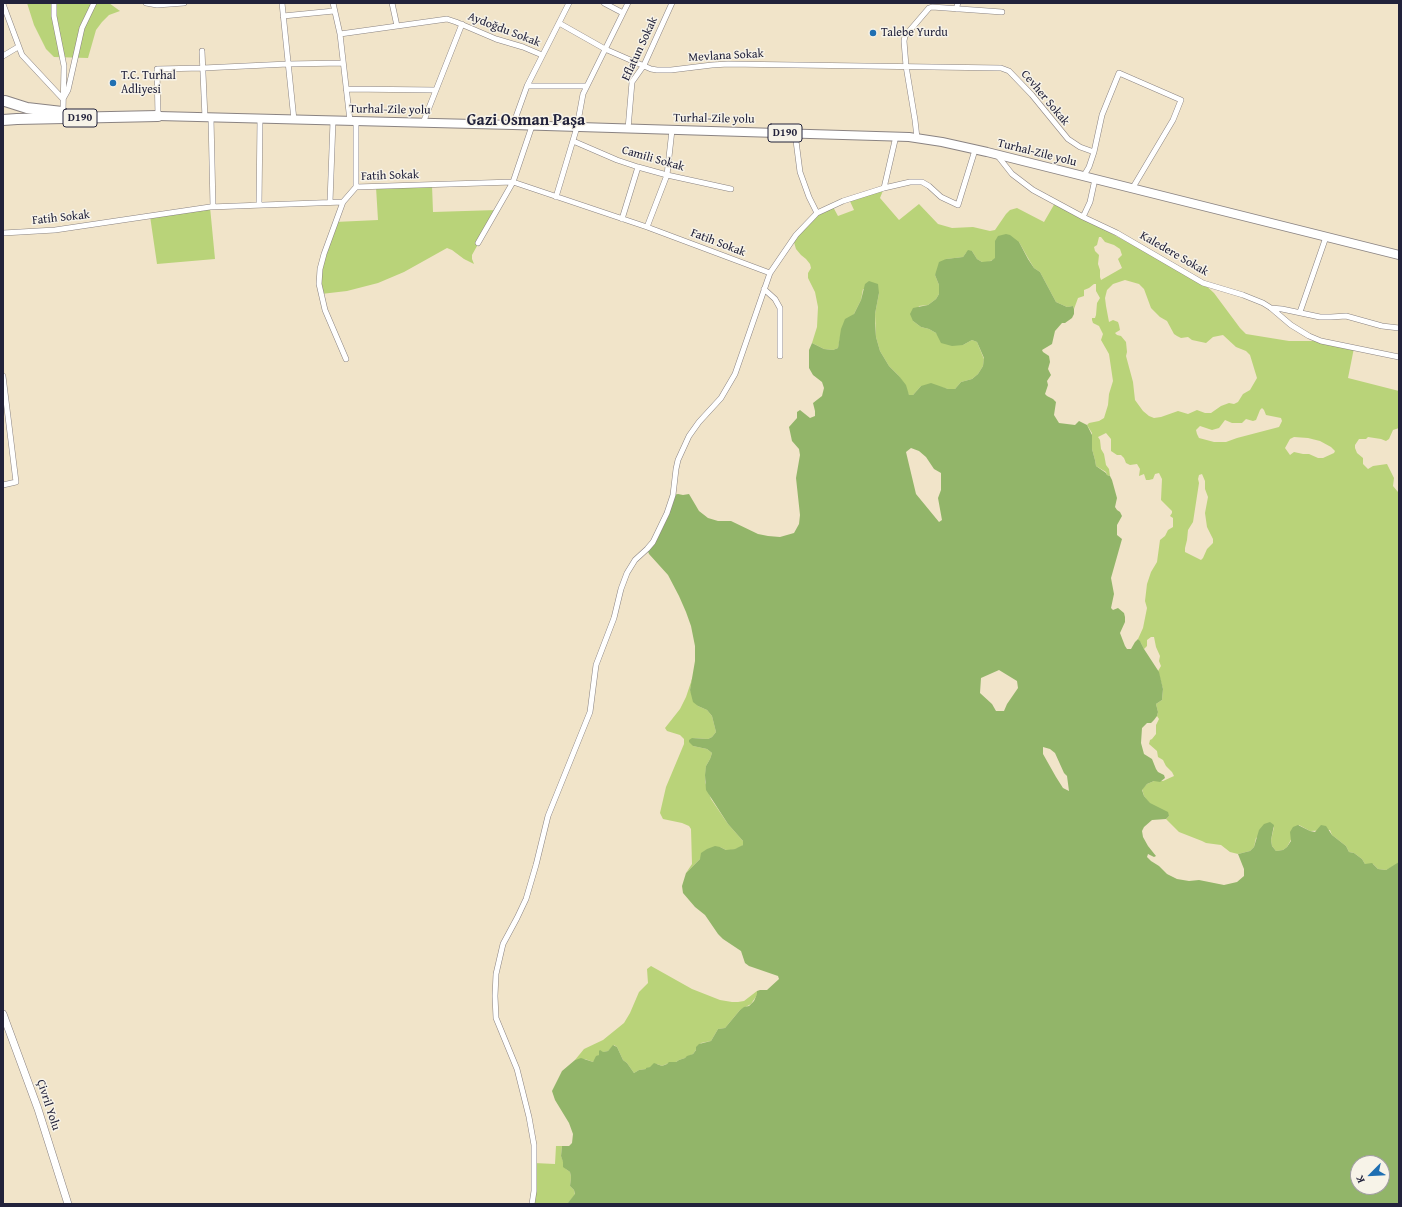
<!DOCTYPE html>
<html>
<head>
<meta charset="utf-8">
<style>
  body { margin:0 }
  #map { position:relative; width:1402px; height:1207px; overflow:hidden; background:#f1e4c9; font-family:"Gentium Book Plus",serif }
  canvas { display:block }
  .frame { position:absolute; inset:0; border:4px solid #22223b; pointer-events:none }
  .north { position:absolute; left:1350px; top:1155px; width:40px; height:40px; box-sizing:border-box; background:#f7f3e8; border:1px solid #a29fa3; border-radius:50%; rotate:246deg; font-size:11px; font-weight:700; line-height:16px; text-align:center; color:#22223b }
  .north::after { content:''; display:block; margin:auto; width:14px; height:18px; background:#1f6fb2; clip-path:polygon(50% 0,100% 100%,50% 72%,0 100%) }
</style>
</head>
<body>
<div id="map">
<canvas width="1402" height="1207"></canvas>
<div class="frame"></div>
<div class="north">K</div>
</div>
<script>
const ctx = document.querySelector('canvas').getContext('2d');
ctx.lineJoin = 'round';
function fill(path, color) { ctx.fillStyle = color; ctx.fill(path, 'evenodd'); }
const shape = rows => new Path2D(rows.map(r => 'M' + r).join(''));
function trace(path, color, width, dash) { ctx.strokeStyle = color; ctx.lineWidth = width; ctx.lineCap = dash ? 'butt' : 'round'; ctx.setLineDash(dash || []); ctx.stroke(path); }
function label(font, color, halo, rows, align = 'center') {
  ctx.font = font + ' "Gentium Book Plus",serif'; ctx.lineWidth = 3; ctx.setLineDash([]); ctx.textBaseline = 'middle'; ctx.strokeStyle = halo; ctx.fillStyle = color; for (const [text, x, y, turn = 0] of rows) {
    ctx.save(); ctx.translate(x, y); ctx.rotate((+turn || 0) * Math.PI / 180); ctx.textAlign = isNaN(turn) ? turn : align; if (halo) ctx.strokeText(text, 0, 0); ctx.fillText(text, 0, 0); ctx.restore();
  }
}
fill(shape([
  [27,3,109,3,120,11,109,15,102,22,96,30,88,58,54,57,46,49,34,25],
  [432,185,433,212,497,210,472,255,472,259,474,264,464,259,452,250,447,248,404,272,378,283,347,291,321,294,320,269,335,222,378,220,376,187],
  [884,188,880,198,899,220,919,204,938,224,952,228,973,227,990,231,995,230,1006,214,1010,210,1017,208,1044,222,1055,203,1203,283,1214,293,1240,328,1246,334,1289,341,1321,341,1354,348,1348,378,1399,391,1399,428,1393,430,1389,439,1386,441,1381,439,1368,437,1366,439,1359,439,1355,445,1355,448,1357,453,1363,458,1363,464,1368,469,1373,466,1387,464,1394,478,1393,486,1398,492,1399,491,1399,862,1396,865,1386,870,1378,869,1373,864,1365,864,1362,859,1354,853,1349,852,1346,846,1332,835,1330,830,1310,831,1299,825,1287,847,1283,850,1276,851,1272,846,1271,840,1274,827,1256,838,1254,847,1250,851,1238,854,1230,852,1221,845,1206,843,1202,841,1179,832,1166,819,1169,816,1150,804,1144,796,1142,789,1147,784,1154,781,1163,781,1174,776,1172,772,1166,766,1163,760,1158,757,1157,751,1149,744,1150,740,1152,739,1156,734,1156,725,1159,719,1157,716,1158,712,1156,704,1162,700,1163,689,1158,671,1161,666,1159,661,1160,656,1156,647,1154,637,1151,637,1147,640,1147,646,1144,649,1141,643,1138,639,1143,628,1147,608,1145,601,1147,584,1151,572,1157,562,1160,540,1165,536,1168,530,1173,527,1173,518,1170,516,1172,513,1172,511,1161,500,1162,479,1159,473,1155,474,1153,479,1149,480,1146,480,1144,474,1139,476,1140,469,1137,464,1130,465,1126,463,1124,458,1121,455,1117,455,1111,451,1111,439,1106,433,1098,437,1100,440,1101,449,1104,454,1106,465,1109,469,1110,476,1107,475,1106,472,1096,466,1095,460,1092,449,1092,433,1087,425,1089,423,1099,421,1104,418,1108,405,1109,394,1113,381,1109,354,1101,340,1103,334,1099,326,1093,323,1092,320,1092,318,1095,318,1096,315,1097,303,1100,298,1096,291,1096,284,1094,284,1089,288,1084,290,1084,296,1078,298,1074,309,1073,306,1067,307,1056,302,1040,272,1034,268,1028,258,1019,242,995,247,996,254,995,259,988,262,982,262,977,259,972,251,966,253,963,257,946,259,935,275,939,285,939,294,936,299,928,305,919,306,913,321,921,327,929,329,936,333,963,345,972,340,977,342,984,359,983,366,978,374,972,379,961,382,955,389,948,389,936,386,921,386,913,395,909,395,899,376,889,366,880,351,876,337,875,314,879,293,863,289,861,300,854,314,840,338,838,348,833,350,824,349,812,343,817,327,818,307,815,292,808,278,808,273,811,268,810,264,806,259,801,255,796,249,793,239,807,222,832,205,838,216,854,210,849,199],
  [1099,237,1101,237,1105,242,1114,245,1120,249,1122,255,1118,259,1122,268,1101,280,1100,277,1100,270,1098,264,1099,255,1095,251,1094,247,1097,245],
  [1125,280,1139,284,1144,289,1151,308,1160,317,1167,321,1174,334,1177,336,1181,338,1188,337,1192,340,1206,343,1213,337,1223,335,1236,347,1246,351,1250,355,1257,378,1250,390,1243,394,1238,402,1234,404,1229,403,1221,406,1211,413,1205,413,1197,410,1188,414,1178,411,1161,417,1154,418,1149,416,1143,411,1135,400,1133,382,1126,356,1127,352,1126,342,1121,336,1117,335,1115,333,1120,330,1119,325,1118,322,1113,320,1109,322,1106,306,1105,298,1107,290,1113,284],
  [1262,408,1264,410,1266,415,1281,418,1282,421,1279,427,1237,438,1226,442,1214,442,1199,438,1197,434,1196,430,1200,426,1212,430,1219,428,1225,420,1232,423,1242,423,1246,419,1253,421,1256,420,1260,410],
  [1294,437,1308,438,1320,441,1331,447,1335,451,1334,453,1323,458,1318,458,1309,454,1303,454,1294,452,1290,455,1285,448,1290,439],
  [1202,474,1205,481,1205,489,1208,497,1205,513,1207,527,1213,539,1213,543,1207,549,1203,558,1201,560,1185,552,1185,548,1187,540,1188,530,1193,522,1199,483,1198,479,1199,475],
  [210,207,215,259,157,264,150,216],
  [693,676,690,690,698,706,707,710,712,716,716,732,712,737,708,739,692,738,693,746,707,749,712,753,710,759,706,766,705,782,711,799,728,824,743,841,743,845,740,848,731,850,726,850,720,847,700,859,686,873,692,864,691,829,689,826,682,823,663,819,660,813,666,787,684,744,684,739,680,735,667,731,665,728,680,709,686,697],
  [651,966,692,989,720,1000,732,1002,738,1002,744,1001,757,991,757,995,751,1004,740,1010,725,1028,718,1029,711,1041,701,1043,693,1054,685,1058,679,1060,676,1062,671,1062,662,1066,657,1064,646,1069,639,1070,634,1073,627,1063,623,1060,617,1047,614,1045,608,1051,599,1053,599,1055,593,1062,585,1059,575,1060,584,1049,603,1040,624,1023,630,1013,639,992,648,983,647,969],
  [556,1146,562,1146,561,1156,566,1169,570,1172,571,1177,570,1186,574,1190,575,1195,567,1204,532,1204,534,1163,555,1164]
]), '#b9d379');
fill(shape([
  [1006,234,1010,235,1019,242,1028,259,1034,268,1040,272,1056,302,1067,307,1073,306,1074,309,1074,314,1072,318,1065,323,1062,323,1055,331,1052,344,1042,350,1043,352,1049,356,1050,362,1048,369,1051,375,1047,381,1048,385,1045,394,1047,396,1053,399,1056,402,1054,415,1059,423,1075,425,1079,421,1087,425,1092,435,1092,449,1095,460,1096,466,1106,473,1107,475,1110,476,1112,480,1117,498,1115,507,1117,510,1120,512,1122,516,1117,525,1117,535,1122,539,1111,578,1114,594,1111,608,1113,610,1118,608,1124,613,1125,617,1125,622,1120,633,1125,646,1127,649,1131,649,1135,642,1138,639,1140,641,1144,649,1159,672,1163,689,1162,700,1156,704,1158,712,1157,716,1154,720,1151,723,1147,723,1142,728,1141,743,1144,754,1152,759,1156,769,1158,772,1164,775,1165,778,1160,782,1154,781,1147,784,1142,790,1144,796,1150,803,1168,812,1169,816,1166,819,1152,820,1144,827,1142,831,1143,837,1148,846,1156,856,1154,857,1148,854,1147,857,1151,861,1159,866,1167,874,1177,879,1189,881,1199,880,1224,885,1237,882,1244,876,1244,869,1238,854,1250,851,1254,847,1259,830,1264,824,1270,822,1274,825,1271,840,1272,846,1276,851,1283,850,1287,847,1291,841,1290,832,1293,827,1298,825,1310,831,1315,832,1321,825,1326,826,1332,835,1346,846,1349,852,1354,853,1362,859,1365,864,1372,863,1378,869,1386,870,1399,862,1399,1204,567,1204,575,1194,574,1190,570,1186,571,1177,570,1172,563,1167,563,1162,561,1156,562,1146,569,1146,572,1143,573,1134,569,1123,555,1100,552,1091,562,1071,575,1060,581,1058,593,1062,596,1056,599,1055,599,1051,600,1050,603,1052,608,1051,613,1045,617,1047,623,1060,627,1063,634,1073,639,1070,646,1069,646,1068,650,1067,654,1063,662,1066,667,1064,669,1062,676,1062,679,1060,685,1058,687,1056,693,1054,696,1050,696,1047,699,1044,711,1041,718,1029,725,1028,740,1010,744,1007,749,1006,754,1001,757,994,757,991,760,990,767,990,779,979,778,976,749,966,745,963,741,951,723,939,718,934,705,915,695,907,683,893,682,886,686,873,700,859,701,853,707,849,715,846,720,847,726,850,735,849,743,845,743,841,728,824,706,790,705,775,706,766,710,759,712,753,707,749,693,746,689,742,689,740,692,738,708,739,712,737,716,732,712,716,707,710,698,706,693,702,690,690,695,661,695,646,691,626,686,612,679,596,668,575,649,554,647,549,673,495,678,494,683,495,689,494,699,511,708,518,718,521,731,521,758,534,768,536,780,537,794,533,799,524,800,515,796,478,800,455,799,449,792,441,789,427,797,418,797,412,800,410,810,418,815,416,815,411,813,403,822,396,824,388,822,382,813,375,809,368,809,350,812,343,824,349,833,350,838,348,841,329,845,319,854,314,861,300,865,284,869,281,878,284,879,293,875,314,875,323,876,337,880,351,889,366,899,376,906,385,909,395,913,395,921,386,931,383,948,389,955,389,961,382,972,379,978,374,983,366,984,358,977,342,972,340,963,345,952,346,941,343,936,333,929,329,921,327,913,321,910,314,913,308,928,305,936,299,939,294,939,285,935,275,939,262,946,259,963,257,968,250,972,251,977,259,982,262,991,261,995,258,995,241,998,236],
  [911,448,919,451,926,457,934,469,941,473,941,490,938,498,942,520,939,522,916,494,906,452],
  [999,670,1017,681,1018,688,1007,704,1004,711,996,711,992,704,980,693,981,678],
  [1043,747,1050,749,1055,753,1064,773,1067,776,1069,791,1063,788,1056,777,1043,754],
  [1358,1163,1382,1163,1382,1187,1358,1187]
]), '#92b569');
const street = shape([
  [54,3,54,16,64,66,63,112],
  [146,3,157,5,184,3],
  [282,3,294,120],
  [333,3,340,34,350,121],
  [392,3,397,26],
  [604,3,623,13],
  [3,4,22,55,63,99,68,90,82,28,94,3],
  [956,9,958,3],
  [283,16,334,11],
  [559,23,605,49,651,69,657,70,671,70,712,65,728,64,1001,68,1009,71,1032,95,1068,139,1080,147,1094,152],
  [340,34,447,19,456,22,496,39,523,47,542,55],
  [202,51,205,118],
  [3,56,18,47],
  [527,86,587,86,628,3],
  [346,89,436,90],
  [158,116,157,69,203,68,288,64,343,63],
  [211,118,213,207],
  [356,121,356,187],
  [423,123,462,24],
  [513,125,527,86,569,3],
  [628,129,632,82,644,65,672,3],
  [795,133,800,172,809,197,817,213],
  [917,138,915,120,906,66,904,41,905,36,929,8,932,7,1002,12],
  [573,141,617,160,638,167,667,175,731,189],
  [997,155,1012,174,1033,190,1083,217,1117,233,1203,283,1243,295,1263,303,1271,308,1291,325,1309,336,1321,341,1399,357],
  [1083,177,1089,167,1094,152,1102,115,1119,73,1181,100,1173,120,1132,189],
  [884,188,910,182,922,182,929,186,941,197,958,205,975,150],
  [556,197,577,127,583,94,587,86],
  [330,202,333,121],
  [343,202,324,254,320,269,319,284,325,310,346,359],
  [259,205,260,119],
  [1083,217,1090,202,1095,179],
  [622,219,638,167],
  [647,227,667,175,672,130],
  [3,233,55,230,210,207,343,202,356,187,513,182,647,227,770,273],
  [478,243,513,182,532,126],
  [764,289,775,299,780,308,780,356],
  [1271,308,1282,309,1320,317,1331,317,1346,316,1382,326,1399,328],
  [1300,312,1326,237],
  [3,376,16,482,3,485],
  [532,1204,534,1191,534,1145,529,1117,517,1069,496,1018,495,996,496,974,503,944,517,918,526,899,536,865,548,816,590,712,596,665,614,618,621,589,627,573,635,560,647,549,653,542,667,513,673,495,676,469,678,460,689,436,699,422,721,398,735,374,770,273,796,235,817,213,843,201,884,188,896,136]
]);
const secondary = shape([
  [3,1014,38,1109,68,1204]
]);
const primary = shape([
  [158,116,513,125,909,137,942,142,987,152,1399,255]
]);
const highway = shape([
  [5,101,27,108,62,112],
  [3,120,17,119,158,116]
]);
trace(street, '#8a8382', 6);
trace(secondary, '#8a8382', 8);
trace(primary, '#8a8382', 10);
trace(highway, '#8a8382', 12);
trace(street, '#fff', 5);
trace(secondary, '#fff', 7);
trace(primary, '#fff', 8);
trace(highway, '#fff', 10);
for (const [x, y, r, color] of [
  [873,33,4,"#1f6fb2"],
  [113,83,4,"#1f6fb2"]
]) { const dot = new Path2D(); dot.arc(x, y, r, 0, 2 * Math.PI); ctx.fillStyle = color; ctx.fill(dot); trace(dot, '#f7f3e8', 1.5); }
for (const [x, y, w] of [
  [80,118,34],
  [785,133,34]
]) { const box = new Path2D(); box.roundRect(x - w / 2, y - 9, w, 18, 3); ctx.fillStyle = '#f7f3e8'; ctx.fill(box); trace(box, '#22223b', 1); }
label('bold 11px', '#22223b', null, [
  ["D190",80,118],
  ["D190",785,133]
]);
label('12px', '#22223b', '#f7f3e8', [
  ["Aydoğdu Sokak",504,30,21],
  ["Eflatun Sokak",640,49,-65],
  ["Mevlana Sokak",726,56,-3],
  ["Cevher Sokak",1045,98,50],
  ["Turhal-Zile yolu",390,110,1],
  ["Turhal-Zile yolu",714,119,1],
  ["Turhal-Zile yolu",1037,153,14],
  ["Camili Sokak",653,159,16],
  ["Fatih Sokak",390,176,-2],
  ["Fatih Sokak",61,218,-6],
  ["Fatih Sokak",718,243,21],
  ["Kaledere Sokak",1174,254,30],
  ["Çivril Yolu",48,1105,72]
]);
label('12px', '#22223b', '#f7f3e8', [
  ["Talebe Yurdu",881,33],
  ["T.C. Turhal",121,76],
  ["Adliyesi",121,90]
], 'left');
label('bold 16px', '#22223b', '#f7f3e8', [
  ["Gazi Osman Paşa",526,121]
]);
</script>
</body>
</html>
